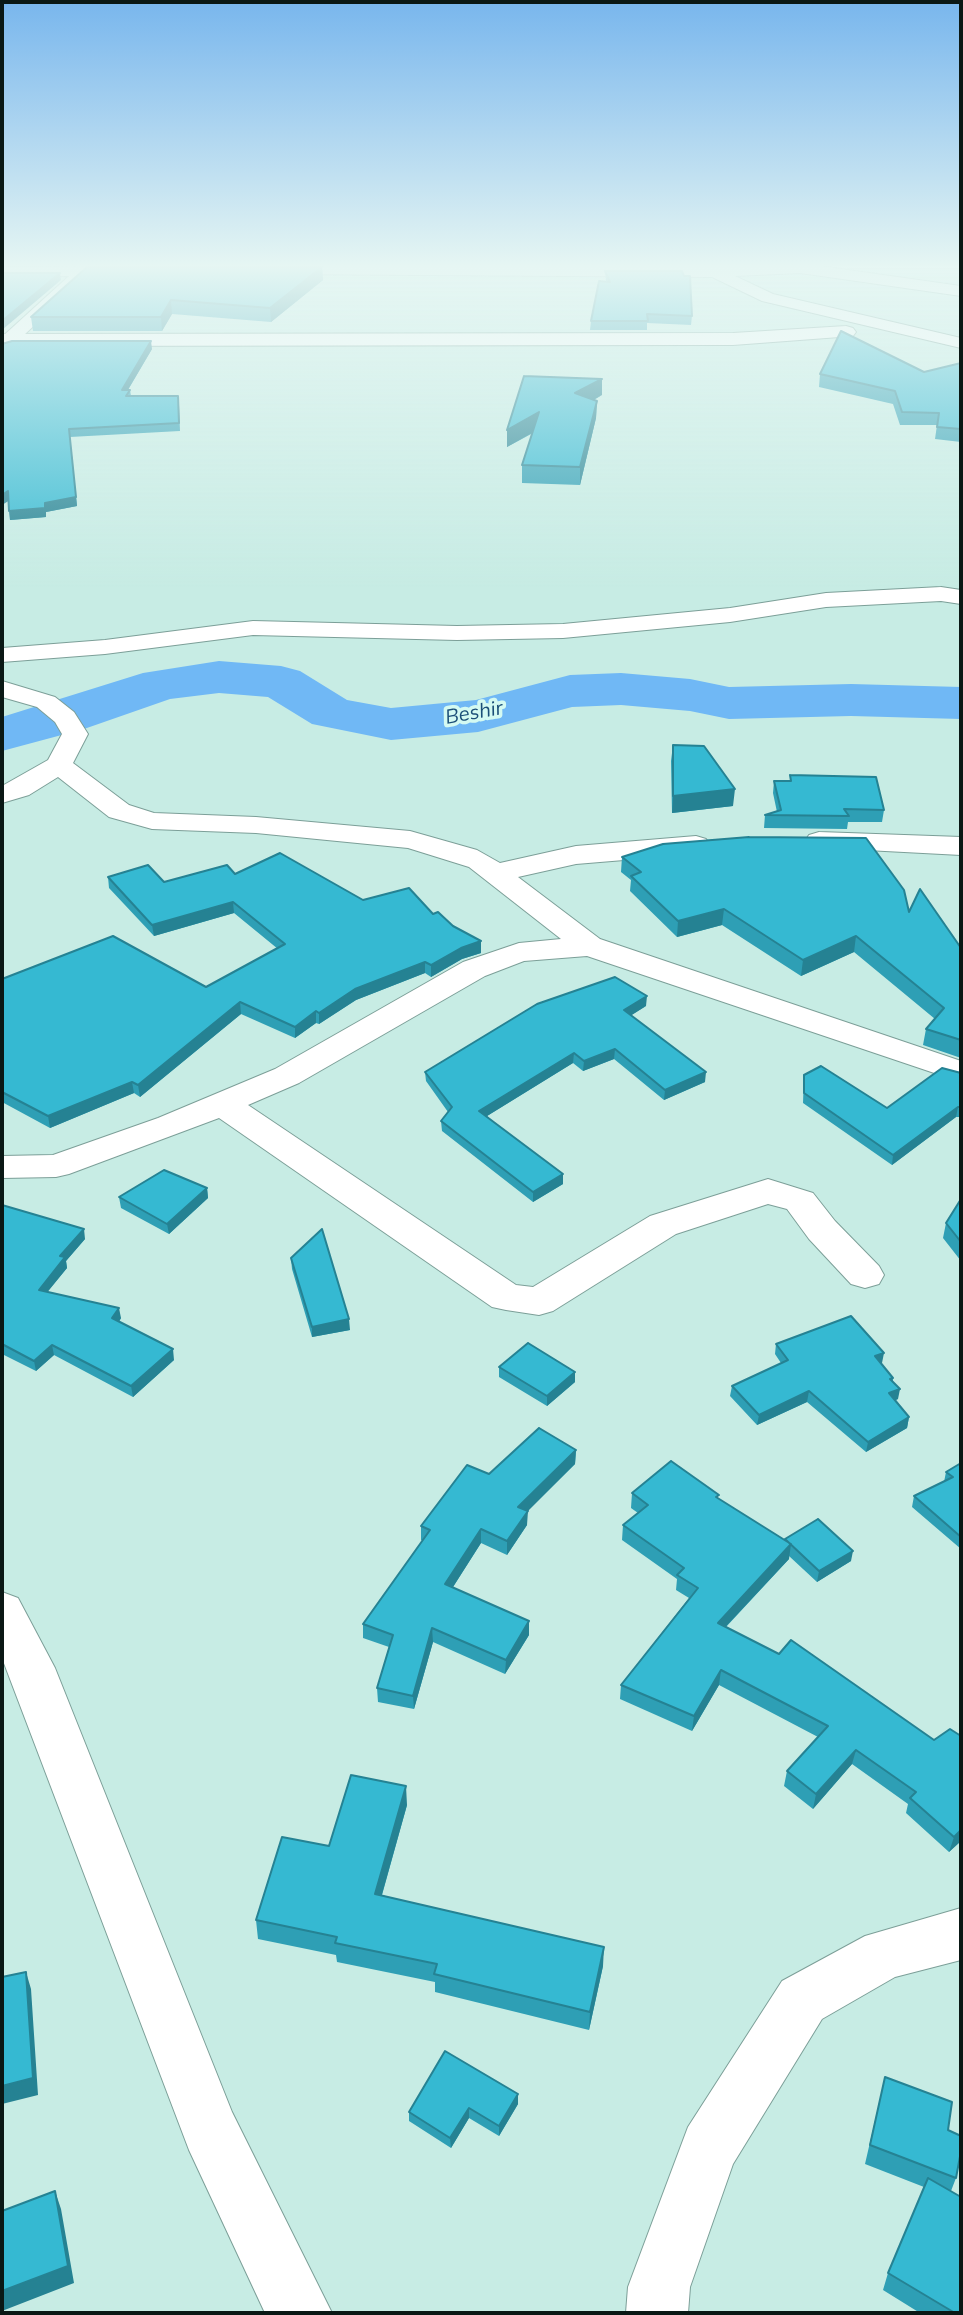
<!DOCTYPE html>
<html>
<head>
<meta charset="utf-8">
<style>
  body { margin:0 }
  #map { position:relative; width:963px; height:2315px; overflow:hidden; background:#c7ece4; font-family:Mulish,sans-serif }
  canvas { display:block }
  .frame { position:absolute; inset:0; border:4px solid #0a1815; pointer-events:none }
</style>
</head>
<body>
<div id="map">
<canvas width="963" height="2315"></canvas>
<div class="frame"></div>
</div>
<script>
const ctx = document.querySelector('canvas').getContext('2d');
ctx.lineJoin = 'round';
const shape = rows => new Path2D(rows.map(r => 'M' + r).join(''));
function fill(path, color) { ctx.fillStyle = color; ctx.fill(path, 'evenodd'); }
function trace(path, color, width, dash) { ctx.strokeStyle = color; ctx.lineWidth = width; ctx.lineCap = dash ? 'butt' : 'round'; ctx.setLineDash(dash || []); ctx.stroke(path); }
function label(font, color, halo, rows, align = 'center') {
  ctx.font = font + ' Mulish,sans-serif'; ctx.lineWidth = 7; ctx.setLineDash([]); ctx.textBaseline = 'middle'; ctx.strokeStyle = halo; ctx.fillStyle = color; for (const [text, x, y, turn = 0] of rows) {
    ctx.save(); ctx.translate(x, y); ctx.rotate((+turn || 0) * Math.PI / 180); ctx.textAlign = isNaN(turn) ? turn : align; if (halo) ctx.strokeText(text, 0, 0); ctx.fillText(text, 0, 0); ctx.restore();
  }
}
fill(shape([
  [219,661,281,666,300,671,347,700,391,708,476,700,570,675,621,673,690,679,729,687,851,684,961,687,961,719,851,716,729,719,690,711,621,705,572,707,478,732,391,740,312,724,268,697,219,693,170,699,84,729,2,751,2,717,143,673,219,661]
]), '#70b8f5');
const street = shape([
  [128,266,133,268,133,274,87,276,8,350,2,351,2,337,69,276,2,277,2,267,128,266],
  [276,266,820,266,961,286,961,296,800,273,735,276,773,294,961,338,961,348,762,301,712,277,271,274,271,268,276,266],
  [941,587,961,590,961,604,941,601,826,607,730,622,563,638,457,640,253,635,105,654,2,662,2,648,105,640,253,621,457,626,563,624,730,608,826,593,941,587],
  [2,681,55,697,74,712,88,734,73,763,129,805,154,813,256,817,410,831,477,850,500,863,576,846,696,836,706,839,710,845,706,851,696,854,576,864,518,877,600,939,961,1061,961,1082,587,956,524,961,485,976,299,1083,248,1105,516,1285,533,1287,650,1216,768,1179,813,1193,835,1221,879,1266,884,1275,879,1284,865,1288,851,1284,809,1239,787,1209,768,1204,676,1234,553,1311,539,1315,506,1310,492,1307,219,1118,69,1174,56,1177,2,1178,2,1156,53,1155,158,1118,275,1069,463,962,519,943,561,939,469,867,408,848,256,833,152,829,109,817,58,777,29,795,2,803,2,786,48,760,62,734,55,722,37,707,2,697,2,681],
  [819,832,961,837,961,855,809,847,805,841,809,835,819,832],
  [2,1592,18,1598,55,1668,232,2112,332,2313,265,2313,189,2150,2,1658,2,1592],
  [961,1908,961,1960,895,1977,822,2019,733,2164,690,2287,688,2313,626,2313,628,2287,688,2127,782,1981,865,1936,961,1908]
]);
const secondary = shape([
  [846,326,853,328,856,332,853,336,733,345,2,346,2,334,733,333,846,326]
]);
trace(street, '#7c9f98', 2);
trace(secondary, '#7c9f98', 2);
fill(street, '#fff');
fill(secondary, '#fff');
fill(shape([
  [322,267,323,280,271,322,172,314,162,331,33,331,31,317],
  [605,271,692,316,691,325,647,323,647,330,590,330,591,321,606,281],
  [2,344,152,349,128,390,130,390,131,396,179,405,180,431,70,437,77,506,46,512,46,517,10,520],
  [961,363,961,442,935,439,937,425,900,425,893,404,819,387,820,374,924,372],
  [602,395,594,400,597,401,596,418,580,485,522,483,522,465,533,433,507,447,507,430],
  [673,745,733,806,672,813,671,761],
  [790,775,884,810,882,822,848,822,847,829,764,828,765,815,777,812,773,793,774,781,790,781],
  [622,857,909,912,961,948,961,1058,923,1045,926,1029,935,1019,854,952,801,976,722,925,677,937,630,891,631,880,621,872],
  [235,874,433,914,481,953,462,959,431,977,425,973,356,1000,319,1024,316,1023,295,1038,241,1014,140,1097,134,1093,50,1128,2,1102,2,979,206,987,278,949,234,913,154,936,109,888,108,877,164,882],
  [646,1006,631,1015,705,1082,664,1100,614,1059,583,1071,573,1063,487,1116,563,1184,533,1202,442,1131,441,1121,448,1112,426,1081,425,1072],
  [961,1073,961,1117,956,1117,892,1165,803,1103,804,1075,887,1108],
  [207,1188,208,1198,169,1234,121,1208,119,1197],
  [961,1199,961,1261,943,1238,946,1223],
  [2,1205,85,1239,66,1261,67,1268,47,1292,121,1318,119,1322,174,1360,133,1397,54,1355,36,1371,2,1354],
  [291,1258,350,1330,312,1337,292,1269],
  [776,1344,882,1363,881,1364,893,1378,893,1382,898,1399,895,1400,909,1417,907,1428,866,1452,807,1402,757,1425,730,1396,732,1386,781,1363,775,1354],
  [499,1367,575,1382,547,1406,499,1377],
  [576,1450,575,1464,527,1511,527,1525,507,1555,481,1543,453,1587,529,1635,505,1674,433,1642,414,1709,378,1702,377,1688,389,1647,363,1638,363,1624,423,1541,421,1540,421,1526,489,1474],
  [961,1463,961,1549,912,1507,914,1496,944,1482,946,1472],
  [632,1493,718,1499,785,1540,851,1561,817,1582,789,1556,789,1559,726,1627,934,1740,961,1736,961,1841,949,1852,906,1813,908,1804,852,1764,813,1809,784,1786,787,1771,818,1737,719,1685,692,1731,620,1699,621,1685,689,1598,676,1590,677,1579,622,1540,623,1525,638,1513,631,1508],
  [407,1805,382,1895,603,1966,589,2030,435,1992,435,1982,337,1962,336,1955,258,1939,256,1920,329,1846],
  [885,2077,948,2130,956,2178,951,2191,961,2313,920,2313,883,2290,888,2273,924,2187,865,2164],
  [518,2094,518,2104,499,2136,469,2118,451,2148,409,2121,409,2112]
]), '#2e9fb5');
fill(shape([
  [322,267,323,280,271,322,270,308],
  [60,273,61,280,2,330,2,321],
  [171,300,172,314,162,331,161,317],
  [151,341,152,349,123,398,122,390],
  [602,379,602,395,574,410,575,393],
  [597,401,596,418,580,485,580,467],
  [539,412,539,429,507,447,507,430],
  [69,429,77,506,46,512,46,517,10,520,9,511,45,503],
  [8,491,10,500,2,505,2,495],
  [735,789,733,806,672,813,673,796],
  [233,902,234,913,154,936,152,925],
  [724,909,722,925,677,937,678,921],
  [856,936,854,952,801,976,803,960],
  [481,941,481,953,462,959,431,977,431,965,461,948],
  [425,962,425,973,356,1000,319,1024,319,1013,355,989],
  [647,996,646,1006,624,1020,624,1010],
  [240,1002,241,1014,140,1097,138,1085],
  [316,1011,316,1023,295,1038,295,1027],
  [615,1049,614,1059,583,1071,584,1061],
  [574,1053,573,1063,479,1121,479,1111],
  [706,1072,705,1082,664,1100,665,1090],
  [132,1082,134,1093,50,1128,48,1116],
  [958,1107,956,1117,892,1165,893,1155],
  [563,1174,563,1184,533,1202,533,1192],
  [207,1188,208,1198,169,1234,167,1224],
  [84,1229,85,1239,66,1261,67,1268,41,1300,39,1290,60,1256],
  [119,1308,121,1318,114,1329,112,1318],
  [349,1319,350,1330,312,1337,312,1327],
  [52,1345,54,1355,36,1371,34,1361],
  [173,1349,174,1360,133,1397,131,1386],
  [884,1353,882,1363,873,1367,875,1356],
  [575,1372,575,1382,547,1406,547,1396],
  [900,1389,898,1399,887,1404,889,1393],
  [809,1391,807,1402,757,1425,759,1415],
  [909,1417,907,1428,866,1452,868,1442],
  [576,1450,575,1464,518,1521,518,1507],
  [528,1511,527,1525,507,1555,507,1541],
  [481,1529,481,1543,446,1598,445,1584],
  [791,1544,789,1559,716,1637,718,1623],
  [853,1551,851,1561,817,1582,819,1571],
  [529,1621,529,1635,505,1674,506,1660],
  [432,1628,433,1642,414,1709,413,1696],
  [721,1670,719,1685,692,1731,694,1716],
  [856,1750,852,1764,813,1809,816,1794],
  [406,1786,407,1805,377,1912,375,1894],
  [961,1830,961,1841,949,1852,954,1837],
  [604,1947,603,1966,589,2030,590,2012],
  [26,1972,31,1989,38,2095,2,2104,2,2086],
  [518,2094,518,2104,499,2136,499,2126],
  [469,2108,469,2118,451,2148,450,2138],
  [55,2191,61,2209,74,2283,2,2311,2,2291]
]), '#258293');
const building = shape([
  [87,267,322,267,270,308,171,300,161,317,31,317,87,267],
  [605,271,682,271,684,276,690,276,692,316,647,314,648,321,591,321,599,281,610,282,605,271],
  [2,273,60,273,2,321,2,273],
  [841,331,924,372,961,363,961,429,937,427,939,413,902,412,895,391,820,374,841,331],
  [12,341,151,341,122,390,130,390,126,396,178,396,179,423,69,429,76,497,45,503,45,508,9,511,8,491,2,495,2,344,12,341],
  [524,376,602,379,575,393,597,401,580,467,522,465,539,412,507,430,524,376],
  [673,745,704,746,735,789,673,796,673,745],
  [790,775,876,777,884,810,844,809,849,816,765,815,781,810,774,781,791,781,790,775],
  [749,837,866,838,904,890,909,912,920,889,961,948,961,1040,926,1029,944,1008,856,936,803,960,724,909,678,921,631,876,641,872,622,857,663,844,749,837],
  [280,853,363,900,409,888,433,914,438,912,453,926,481,941,461,948,431,965,425,962,355,989,319,1013,316,1011,295,1027,240,1002,138,1085,132,1082,48,1116,2,1092,2,979,113,936,206,987,285,944,233,902,152,925,108,877,148,865,164,882,227,865,235,874,280,853],
  [615,977,647,996,624,1010,706,1072,665,1090,615,1049,584,1061,574,1053,479,1111,563,1174,533,1192,441,1121,452,1107,425,1072,537,1004,615,977],
  [821,1066,887,1108,942,1068,961,1073,961,1107,958,1107,893,1155,804,1093,804,1075,821,1066],
  [164,1170,207,1188,167,1224,119,1197,164,1170],
  [961,1199,961,1242,946,1223,961,1199],
  [2,1205,84,1229,60,1256,65,1257,39,1290,119,1308,112,1318,173,1349,131,1386,52,1345,34,1361,2,1344,2,1205],
  [322,1229,349,1319,312,1327,291,1258,322,1229],
  [851,1316,884,1353,875,1356,893,1378,890,1379,900,1389,889,1393,909,1417,868,1442,809,1391,759,1415,732,1386,788,1360,776,1344,851,1316],
  [528,1343,575,1372,547,1396,499,1367,528,1343],
  [539,1428,576,1450,518,1507,528,1511,507,1541,481,1529,445,1584,529,1621,506,1660,432,1628,413,1696,377,1688,393,1635,363,1624,430,1530,421,1526,467,1465,489,1474,539,1428],
  [671,1461,719,1495,716,1497,791,1544,718,1623,779,1654,791,1640,934,1740,950,1729,961,1736,961,1830,954,1837,910,1798,916,1792,856,1750,816,1794,787,1771,828,1726,721,1670,694,1716,621,1685,698,1588,677,1575,684,1568,623,1525,648,1505,632,1493,671,1461],
  [961,1463,961,1537,914,1496,953,1477,946,1472,961,1463],
  [818,1519,853,1551,819,1571,785,1539,818,1519],
  [351,1775,406,1786,375,1894,604,1947,590,2012,434,1974,437,1964,335,1943,337,1937,256,1920,282,1837,329,1846,351,1775],
  [26,1972,33,2078,2,2086,2,1977,26,1972],
  [445,2051,518,2094,499,2126,469,2108,450,2138,409,2112,445,2051],
  [885,2077,952,2102,948,2130,961,2136,961,2151,956,2178,870,2145,885,2077],
  [928,2178,961,2197,961,2313,955,2313,888,2273,928,2178],
  [55,2191,68,2266,2,2291,2,2211,55,2191]
]);
fill(building, '#35b9d2');
trace(building, '#258293', 2);
const sky = ctx.createLinearGradient(0, 0, 0, 590);
sky.addColorStop(0, '#78b6ed');
sky.addColorStop(0.45, '#e6f6f3');
sky.addColorStop(1, '#e6f6f300');
ctx.fillStyle = sky;
ctx.fillRect(0, 0, 963, 590);
label('italic 20px', '#1b4f78', '#d4faf2', [
  ["Beshir",474,713,-10]
]);
</script>
</body>
</html>
